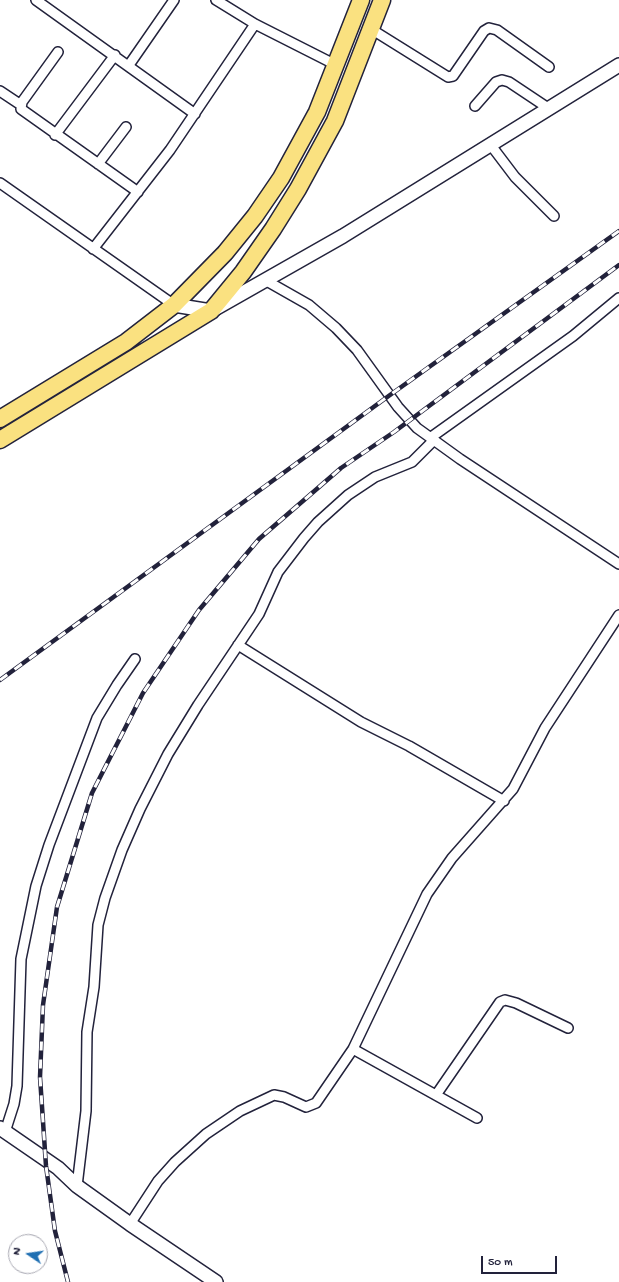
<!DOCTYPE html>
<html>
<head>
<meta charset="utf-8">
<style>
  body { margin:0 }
  #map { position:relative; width:619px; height:1282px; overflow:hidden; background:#fff; font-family:"Gochi Hand",sans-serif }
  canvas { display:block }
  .north { position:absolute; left:8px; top:1234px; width:40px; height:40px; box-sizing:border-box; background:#fff; border:1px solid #a7a7b1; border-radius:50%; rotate:283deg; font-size:11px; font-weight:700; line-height:16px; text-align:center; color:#22223b }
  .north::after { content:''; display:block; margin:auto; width:14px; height:18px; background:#1f6fb2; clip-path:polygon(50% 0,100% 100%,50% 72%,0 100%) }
  .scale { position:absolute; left:481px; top:1256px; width:76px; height:18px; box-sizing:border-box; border:2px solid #22223b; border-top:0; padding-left:5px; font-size:12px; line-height:14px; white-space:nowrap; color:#22223b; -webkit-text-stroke:3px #fff; paint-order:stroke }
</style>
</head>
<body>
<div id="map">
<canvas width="619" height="1282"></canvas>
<div class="north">N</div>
<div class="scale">50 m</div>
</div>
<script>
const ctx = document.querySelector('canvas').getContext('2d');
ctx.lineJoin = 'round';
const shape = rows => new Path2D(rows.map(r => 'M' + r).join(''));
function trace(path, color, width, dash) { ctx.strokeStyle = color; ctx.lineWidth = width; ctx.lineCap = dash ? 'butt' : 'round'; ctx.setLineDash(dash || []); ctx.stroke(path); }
const street = shape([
  [36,0,195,114],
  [216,0,255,24,336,65],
  [371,29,448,77,453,76,484,31,489,28,497,30,549,67],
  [58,52,22,102,21,109,138,192],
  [129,65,174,0],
  [0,91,21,105],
  [475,106,496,82,502,80,509,82,548,108],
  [55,135,115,55],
  [490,144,515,177,554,216],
  [98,164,126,127],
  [0,183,174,305],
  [93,249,170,150,255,24],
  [265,280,309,305,336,328,357,350,398,407,417,428,460,459,619,564],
  [430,438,573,336,619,298],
  [238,645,361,722,409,746,504,801],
  [353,1049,477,1118],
  [436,1095,500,1002,505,1000,516,1003,568,1028],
  [5,1132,14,1104,17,1086,21,959,36,886,49,845,97,718,117,685,135,659],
  [77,1186,86,1111,87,1032,94,987,98,925,105,898,122,850,140,809,168,754,198,705,259,614,278,572,304,538,318,522,348,495,375,477,412,462,434,440],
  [130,1224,158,1181,175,1162,206,1134,240,1111,274,1095,284,1097,306,1107,316,1103,353,1049,427,894,452,858,513,789,545,728,619,615]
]);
const secondary = shape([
  [174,305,211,311,343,236,619,65],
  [0,1128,58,1168,77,1186,130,1224,216,1282]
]);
const highway = shape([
  [0,419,126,342,174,305,225,253,255,216,281,178,317,112,361,0],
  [0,440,211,311,243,272,273,229,298,189,335,121,382,0]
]);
trace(street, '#22223b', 12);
trace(secondary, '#22223b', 16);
trace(highway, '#22223b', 19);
trace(street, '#fff', 9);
trace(secondary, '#fff', 13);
trace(highway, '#fae180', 16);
const rail = shape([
  [0,680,390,395,619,231],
  [68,1282,55,1231,46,1166,40,1077,43,1005,57,907,92,793,143,693,199,610,259,539,341,468,394,432,619,265]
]);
trace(rail, '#22223b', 4.5);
trace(rail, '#fff', 3, [9]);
</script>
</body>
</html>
